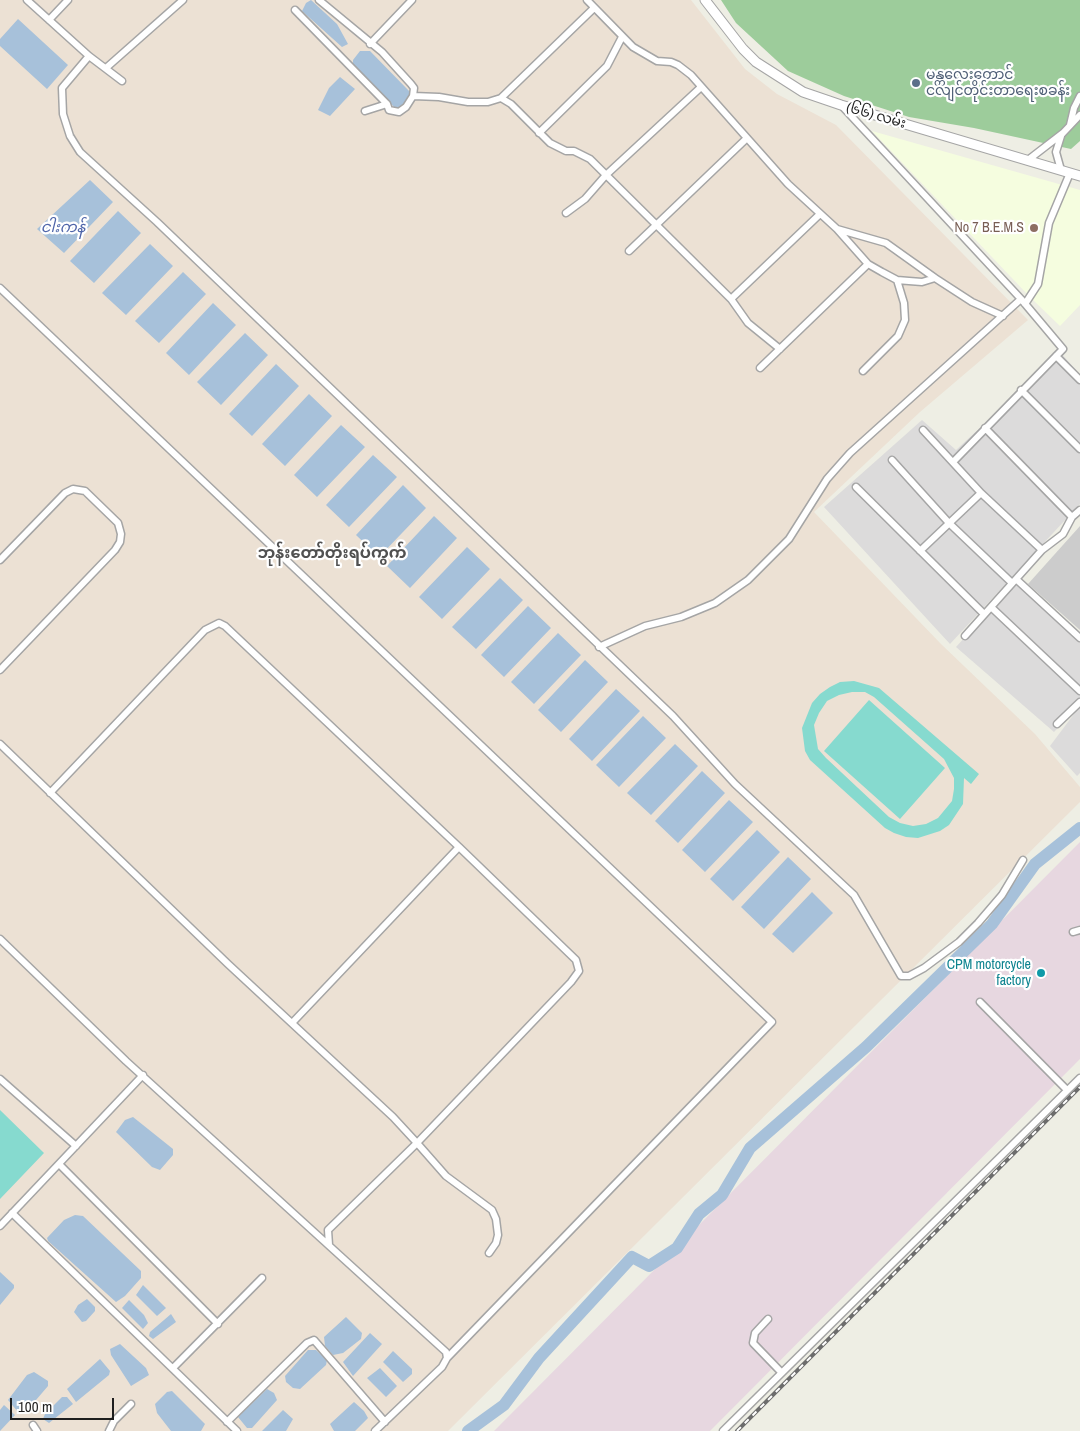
<!DOCTYPE html>
<html>
<head>
<meta charset="utf-8">
<style>
  body { margin:0 }
  #map { position:relative; width:1080px; height:1431px; overflow:hidden; background:#eeeee4; font-family:"Archivo Narrow",sans-serif }
  canvas { display:block }
  .scale { position:absolute; left:10px; top:1398px; width:104px; height:22px; box-sizing:border-box; border:2px solid #1e1e1e; border-top:0; padding-left:6px; font-size:15px; line-height:18px; white-space:nowrap; color:#1e1e1e; -webkit-text-stroke:4px #fff; paint-order:stroke }
</style>
</head>
<body>
<div id="map">
<canvas width="1080" height="1431"></canvas>
<div class="scale">100 m</div>
</div>
<script>
const ctx = document.querySelector('canvas').getContext('2d');
ctx.lineJoin = 'round';
function fill(path, color) { ctx.fillStyle = color; ctx.fill(path, 'evenodd'); }
const shape = rows => new Path2D(rows.map(r => 'M' + r).join(''));
function trace(path, color, width, dash) { ctx.strokeStyle = color; ctx.lineWidth = width; ctx.lineCap = dash ? 'butt' : 'round'; ctx.setLineDash(dash || []); ctx.stroke(path); }
function label(font, color, halo, rows, align = 'center') {
  ctx.font = font + ' "Archivo Narrow","Noto Sans Myanmar",sans-serif'; ctx.lineWidth = 4.5; ctx.setLineDash([]); ctx.textBaseline = 'middle'; ctx.strokeStyle = halo; ctx.fillStyle = color; for (const [text, x, y, turn = 0] of rows) {
    ctx.save(); ctx.translate(x, y); ctx.rotate((+turn || 0) * Math.PI / 180); ctx.textAlign = isNaN(turn) ? turn : align; if (halo) ctx.strokeText(text, 0, 0); ctx.fillText(text, 0, 0); ctx.restore();
  }
}
fill(shape([
  [1061,353,1080,375,1080,504,950,644,824,507,922,420,956,450],
  [1017,580,1080,635,1080,705,1054,732,956,647],
  [1080,706,1080,773,1077,776,1050,746]
]), '#dcdbdb');
fill(shape([
  [1080,842,1080,1059,710,1431,494,1431]
]), '#e7d7e0');
fill(shape([
  [872,131,1080,190,1080,305,1060,326,1030,297]
]), '#f5fddf');
fill(shape([
  [1080,526,1080,630,1028,584]
]), '#ccc');
fill(shape([
  [0,0,691,0,745,69,777,94,836,125,1028,320,920,412,814,512,941,644,1035,734,1080,787,1080,802,448,1431,0,1431]
]), '#ece1d4');
fill(shape([
  [721,0,1080,0,1080,141,1071,149,974,128,909,117,844,96,788,71,736,23]
]), '#9dcc9b');
fill(shape([
  [854,681,879,688,979,774,971,784,964,778,963,804,949,825,940,831,918,838,906,837,894,833,885,828,810,760,805,751,802,728,812,703,820,694,830,687,840,682],
  [852,692,865,692,874,697,944,759,954,778,954,789,952,801,938,818,926,824,913,826,900,823,889,817,826,758,818,749,814,725,819,713,827,701,839,695],
  [869,700,945,768,900,819,824,751],
  [0,1110,44,1153,0,1199]
]), '#86dacf');
fill(shape([
  [311,0,337,24,348,44,342,47,302,11,306,3],
  [18,19,68,65,47,89,0,46,0,39],
  [360,51,370,51,410,92,408,100,401,107,395,108,353,64,353,60],
  [340,77,355,89,330,116,318,110,329,88],
  [90,180,113,202,64,253,37,229],
  [118,211,141,233,94,283,70,261],
  [150,244,173,266,126,315,102,293],
  [183,272,206,294,159,343,135,321],
  [213,303,236,325,189,375,166,353],
  [245,333,268,355,221,405,197,382],
  [276,364,299,386,252,436,229,414],
  [309,394,332,416,285,466,262,444],
  [341,425,365,447,317,497,294,475],
  [373,455,397,477,349,527,326,505],
  [403,485,426,508,379,557,356,535],
  [434,516,457,538,410,588,387,566],
  [467,547,490,569,442,619,419,597],
  [500,578,523,600,476,649,452,627],
  [528,606,551,628,504,677,481,655],
  [558,633,581,655,534,704,511,682],
  [585,660,608,682,561,732,538,710],
  [616,689,640,711,592,761,569,739],
  [643,716,666,738,619,787,596,765],
  [675,744,698,766,651,815,627,793],
  [702,771,725,793,678,843,655,821],
  [729,800,753,822,705,872,682,850],
  [757,830,780,852,733,901,710,879],
  [788,857,811,879,764,929,741,907],
  [812,892,833,913,793,953,772,934],
  [133,1117,173,1149,173,1155,160,1170,152,1167,116,1132,125,1120],
  [75,1215,83,1216,141,1271,141,1278,125,1296,116,1302,48,1241,47,1238,64,1220],
  [0,1272,14,1285,14,1288,0,1305],
  [143,1285,166,1308,157,1316,136,1295],
  [87,1299,95,1307,95,1311,86,1321,82,1322,74,1312,78,1305],
  [129,1300,144,1315,148,1323,143,1329,122,1308],
  [171,1314,176,1322,153,1339,149,1336,150,1332],
  [346,1317,362,1333,361,1339,343,1353,333,1355,325,1346,324,1337],
  [370,1333,382,1344,353,1376,343,1362],
  [120,1344,146,1368,149,1375,131,1386,111,1355,110,1349],
  [308,1350,316,1350,327,1360,326,1365,300,1389,293,1388,286,1382,285,1376],
  [393,1351,412,1369,412,1374,403,1382,383,1362],
  [100,1359,110,1371,109,1375,76,1402,67,1389],
  [380,1368,397,1386,386,1397,367,1378],
  [34,1372,48,1381,48,1386,24,1414,18,1412,8,1400,27,1375],
  [267,1389,274,1393,277,1400,252,1428,247,1428,238,1417],
  [172,1391,205,1424,201,1431,171,1431,157,1413,155,1404,167,1392],
  [62,1397,67,1397,73,1404,49,1423,43,1419,45,1414],
  [354,1402,364,1411,368,1418,355,1431,334,1431,330,1424],
  [4,1405,15,1415,0,1431,0,1410],
  [283,1410,293,1419,286,1431,262,1431]
]), '#a7c1da');
trace(shape([
  [468,1431,504,1405,539,1358,632,1257,649,1266,677,1248,699,1214,722,1195,750,1148,866,1047,992,924,1035,864,1080,828]
]), '#a7c1da', 12);
const minor = shape([
  [27,0,89,56,122,81],
  [587,0,633,47,657,61,671,62,678,65,691,75,788,184,837,229,886,243,935,278,972,302,1003,316],
  [295,10,387,104,389,110,399,112,406,107,413,96,414,88,411,84,382,52,319,0],
  [49,20,68,0],
  [370,44,412,0],
  [89,56,62,88,63,114,70,136,80,152,157,222,673,716,735,784,854,895,901,976,909,976,924,968,959,942,978,923,1002,895,1023,860],
  [106,68,183,0],
  [413,96,439,97,468,102,488,102,501,98,511,104,550,143,566,151,574,151,590,159,731,299,820,214],
  [501,98,594,8],
  [841,105,1021,299,1063,349,953,462],
  [365,111,387,104],
  [1070,125,1074,108,1080,96],
  [539,133,607,66,622,37],
  [1028,160,1063,133,1080,115],
  [1061,170,1056,152,1061,136],
  [566,213,585,199,606,175,700,88],
  [837,229,868,264,882,272,897,280,909,281,922,282,935,278],
  [629,251,746,139],
  [0,288,772,1022,447,1358],
  [731,299,748,323,780,349],
  [1025,304,1038,284,1049,223,1070,173],
  [1056,356,1080,380],
  [760,368,868,264],
  [863,371,898,336,905,320,904,303,897,280],
  [1021,390,1080,449],
  [985,428,1072,517],
  [923,430,981,493,1042,550],
  [892,460,949,523,1012,583],
  [856,487,984,614],
  [920,551,981,493],
  [0,560,65,493,73,489,85,491,118,523,121,534,120,542,115,550,0,670],
  [1016,579,1080,638],
  [991,607,1080,691],
  [965,636,1042,550,1063,534,1072,517,1080,510],
  [599,647,645,626,681,617,715,603,748,580,789,539,827,479,850,453,1021,299],
  [1057,724,1080,702],
  [0,744,228,964,393,1117,417,1143,328,1230,329,1245],
  [50,793,205,630,219,623,225,626,459,847],
  [1073,932,1080,930],
  [0,939,126,1061,446,1352,447,1358,442,1367,375,1431],
  [980,1002,1067,1090],
  [292,1023,459,847,576,960,579,971,571,982,417,1143],
  [0,1079,76,1146],
  [416,1144,417,1143,446,1176,492,1210,496,1219,498,1235,496,1243,489,1253],
  [59,1164,218,1324],
  [12,1213,237,1431],
  [0,1226,143,1075],
  [768,1319,755,1333,753,1343,781,1372],
  [173,1368,262,1278],
  [227,1422,307,1343,314,1340,385,1422],
  [33,1425,37,1431],
  [109,1431,114,1421,131,1404],
  [723,1431,1080,1078]
]);
const tertiary = shape([
  [705,0,743,49,756,62,803,92,841,105,1080,176]
]);
trace(minor, '#a5a5a5', 9);
trace(tertiary, '#a5a5a5', 11);
trace(minor, '#fff', 6);
trace(tertiary, '#fff', 9);
const rail = shape([
  [737,1431,1080,1087]
]);
trace(rail, '#6c6c6c', 4);
trace(rail, '#fff', 2, [5.5]);
for (const [x, y, r, color] of [
  [916,83,5,"#5c6f8a"],
  [1034,228,5,"#8d6e63"],
  [1041,973,5,"#0f9aa8"]
]) { const dot = new Path2D(); dot.arc(x, y, r, 0, 2 * Math.PI); ctx.fillStyle = color; ctx.fill(dot); trace(dot, '#fff', 2); }
label('14px', '#4e5e75', '#fff', [
  ["မန္တလေးတောင်",926,75],
  ["ငလျင်တိုင်းတာရေးစခန်း",926,91]
], 'left');
label('14px', '#1e1e1e', '#fff', [
  ["(၆၆) လမ်း",876,116,16]
]);
label('14px', '#785e54', '#fff', [
  ["No 7 B.E.M.S",1024,228]
], 'right');
label('14px', '#0d838f', '#fff', [
  ["CPM motorcycle",1031,965],
  ["factory",1031,981]
], 'right');
label('italic 15px', '#4f65a9', '#fff', [
  ["ငါးကန်",63,228]
]);
label('bold 16px', '#515151', '#fff', [
  ["ဘုန်းတော်တိုးရပ်ကွက်",332,554]
]);
</script>
</body>
</html>
